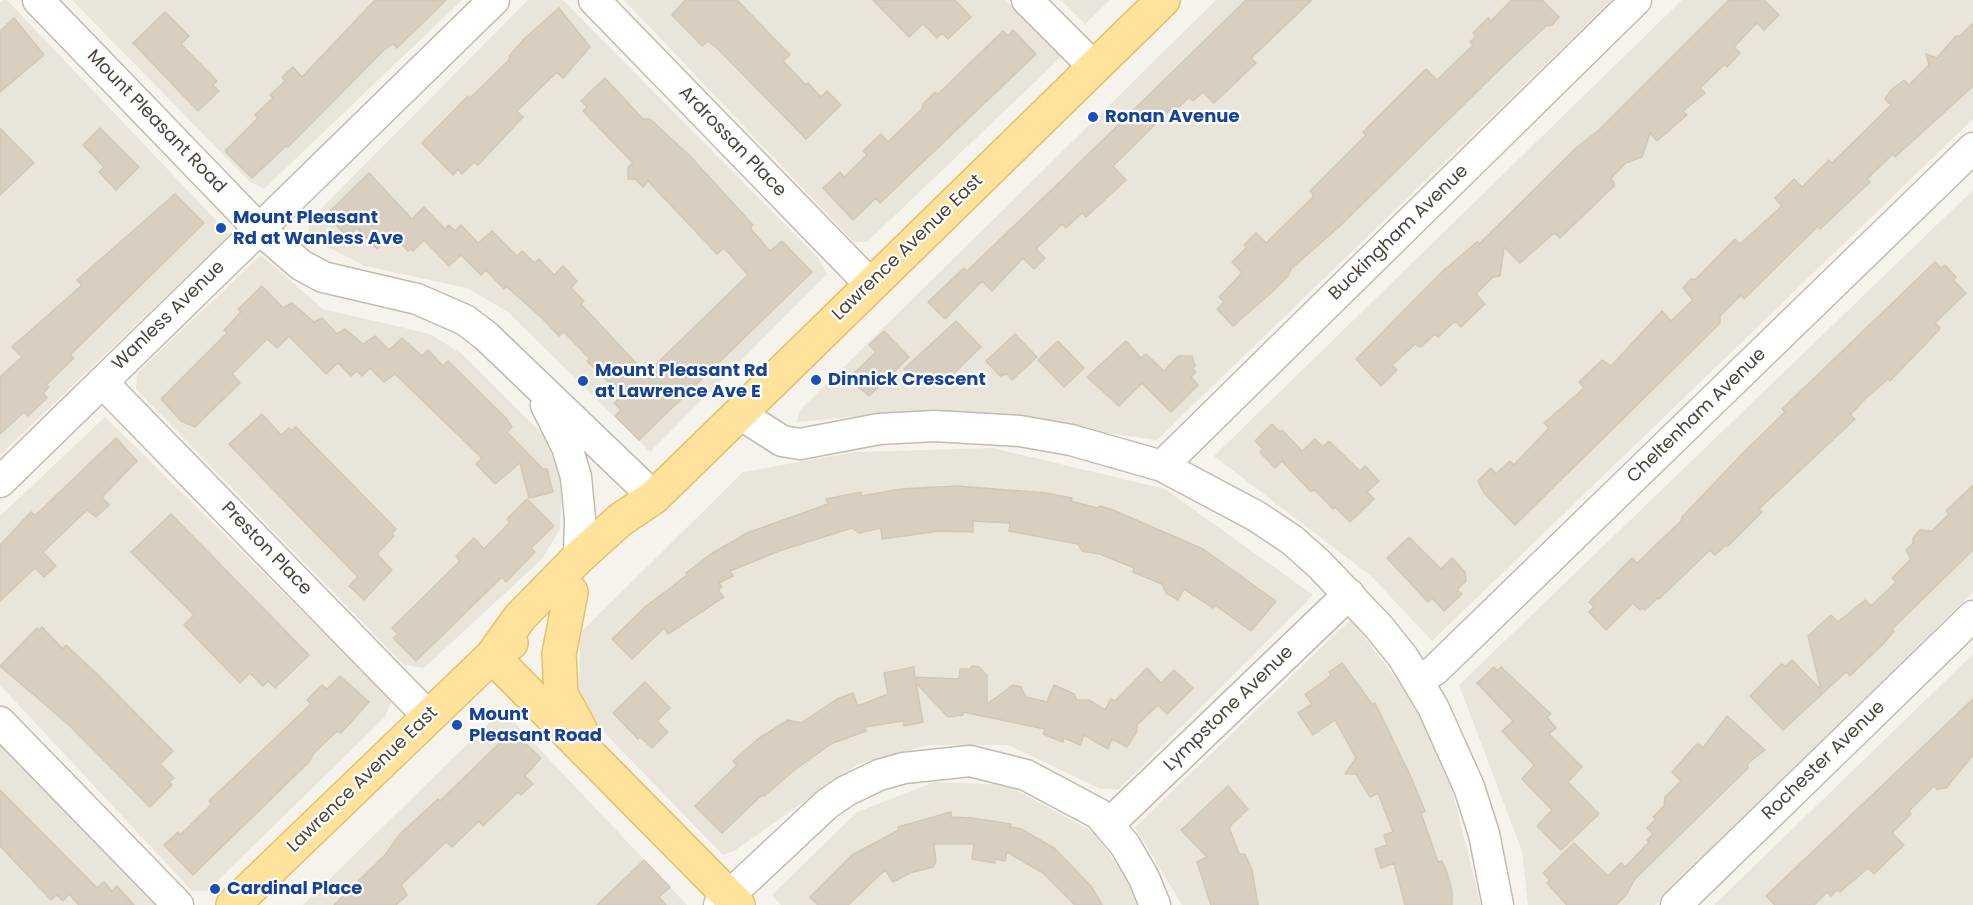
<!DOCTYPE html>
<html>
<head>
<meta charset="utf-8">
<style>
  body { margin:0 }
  canvas { display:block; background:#f6f3ec }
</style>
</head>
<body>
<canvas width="1973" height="905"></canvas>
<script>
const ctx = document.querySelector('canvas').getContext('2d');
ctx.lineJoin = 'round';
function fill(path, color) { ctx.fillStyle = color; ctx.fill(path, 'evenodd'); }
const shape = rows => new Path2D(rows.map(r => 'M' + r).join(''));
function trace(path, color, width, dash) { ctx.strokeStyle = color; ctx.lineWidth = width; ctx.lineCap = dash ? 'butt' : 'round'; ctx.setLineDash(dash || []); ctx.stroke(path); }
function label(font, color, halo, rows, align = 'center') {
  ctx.font = font + ' Poppins,sans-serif'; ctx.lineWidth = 4.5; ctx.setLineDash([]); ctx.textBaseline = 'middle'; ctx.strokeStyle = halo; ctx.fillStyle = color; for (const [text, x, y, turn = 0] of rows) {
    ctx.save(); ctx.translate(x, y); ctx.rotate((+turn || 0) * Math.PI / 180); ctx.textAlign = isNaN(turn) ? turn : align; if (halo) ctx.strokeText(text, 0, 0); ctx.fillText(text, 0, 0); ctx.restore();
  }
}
fill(shape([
  [3,0,7,0,230,235,0,455,0,3],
  [72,0,462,0,264,189,249,181],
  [528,0,563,0,818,258,827,274,650,452,508,312,467,288,365,266,312,239,307,223],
  [624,0,1006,0,1061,57,867,242,854,242],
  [1061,0,1110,0,1085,24],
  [1216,0,1612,0,1157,440,936,409,797,422,800,410],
  [1682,0,1973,0,1973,119,1432,641,1371,576,1214,456],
  [1973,190,1973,592,1655,905,1528,905,1522,851,1459,685],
  [261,255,323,309,430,334,462,354,545,437,562,479,560,529,542,559,424,668,404,665,136,389,137,373],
  [105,417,392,700,385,717,207,891,192,891,0,685,0,516],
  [993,448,1165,489,1313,595,1119,789,1101,789,1008,745,928,745,858,764,734,851,723,855,593,721,579,698,580,633,743,472,855,452],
  [1351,619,1411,699,1446,765,1481,905,1182,905,1135,827],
  [1973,654,1973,905,1714,905],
  [494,718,513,721,687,905,303,905],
  [0,741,156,905,0,905],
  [935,782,1007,785,1093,832,1137,892,1141,905,781,905,772,895,857,812]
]), '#eae5da');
const building = shape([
  [375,0,446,0,397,48,393,44,384,50,288,147,286,146,252,178,225,151,258,118,255,115,273,98,270,95,285,81,282,77,293,67,302,77,375,0],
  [685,0,737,0,790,55,783,61,806,85,808,83,821,97,827,91,841,105,806,139,718,49,708,41,702,46,672,15,685,0],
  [873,0,955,0,971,17,948,39,942,33,937,38,923,24,909,37,873,0],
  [1246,0,1312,0,1251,58,1256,63,1214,103,1203,92,1193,101,1189,97,1177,109,1174,106,1113,166,1126,180,1086,217,1082,213,1066,228,1062,224,1036,249,1045,258,1034,269,1023,258,992,291,982,281,945,319,928,302,964,268,967,271,1066,176,1246,0],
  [1512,0,1542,0,1559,17,1552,25,1546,26,1502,67,1341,225,1291,269,1288,276,1271,293,1233,326,1217,309,1224,302,1219,297,1242,273,1232,262,1247,247,1244,245,1256,233,1266,243,1314,196,1310,191,1366,135,1363,132,1426,69,1437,80,1473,45,1470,42,1476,36,1473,33,1488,18,1491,21,1512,0],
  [1729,0,1764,0,1779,15,1764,30,1757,23,1734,47,1740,53,1727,67,1724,65,1700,88,1705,93,1683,111,1687,115,1657,141,1650,133,1642,157,1626,163,1611,178,1615,185,1560,238,1554,233,1520,263,1504,247,1500,276,1493,277,1476,294,1485,304,1461,327,1455,321,1438,337,1435,334,1422,346,1419,347,1415,344,1392,365,1397,370,1381,386,1356,359,1444,270,1477,242,1479,244,1577,147,1598,131,1729,0],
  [559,8,590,47,563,78,557,72,517,111,523,117,478,165,474,162,462,174,458,169,453,175,422,143,468,96,470,98,509,60,510,55,525,38,559,8],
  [165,12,189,36,181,44,217,81,213,85,219,91,198,111,133,43,165,12],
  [14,18,44,55,0,92,0,31,14,18],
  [1973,23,1973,86,1895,157,1893,154,1867,179,1870,182,1820,229,1818,226,1744,299,1741,295,1720,316,1720,323,1703,340,1515,525,1484,493,1478,481,1491,468,1496,474,1510,461,1514,465,1549,428,1544,423,1584,388,1579,382,1602,360,1611,366,1662,311,1671,321,1693,300,1683,288,1691,279,1696,279,1735,239,1740,244,1782,206,1775,198,1794,179,1802,187,1829,160,1832,163,1891,105,1885,99,1891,90,1904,80,1909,85,1929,65,1926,54,1937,58,1956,36,1960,36,1973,23],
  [1013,30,1036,54,880,203,876,198,853,220,823,188,840,172,844,177,867,155,863,151,881,134,888,142,922,109,923,104,935,92,937,95,1003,31,1008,36,1013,30],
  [605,78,643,119,650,119,690,156,753,225,750,228,770,251,782,241,812,272,639,440,615,416,621,410,614,403,622,396,587,361,590,359,564,332,559,336,541,317,506,286,504,289,486,270,481,275,461,255,449,266,424,240,413,251,411,249,408,251,392,234,377,249,357,228,347,236,326,215,369,173,412,219,424,207,445,229,449,225,455,231,461,225,478,243,492,231,517,256,522,251,535,263,539,259,554,275,563,266,577,281,571,288,584,301,581,304,646,374,748,275,724,248,717,254,648,181,643,187,635,179,628,179,628,167,633,163,583,111,587,107,581,101,605,78],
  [0,128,34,163,0,195,0,128],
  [100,128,139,167,116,190,99,172,104,167,83,145,100,128],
  [175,194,204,223,70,355,74,358,46,385,49,387,43,393,47,398,28,416,24,412,0,434,0,377,22,357,12,347,82,285,77,280,175,194],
  [1935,262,1941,268,1945,265,1956,277,1953,280,1966,293,1935,323,1940,328,1938,331,1890,381,1888,379,1867,397,1850,415,1855,419,1759,509,1762,512,1728,546,1726,545,1715,555,1710,550,1659,599,1658,598,1645,610,1643,608,1640,610,1633,603,1606,630,1589,612,1594,607,1589,602,1632,558,1637,563,1681,521,1682,517,1743,453,1785,412,1782,409,1935,262],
  [262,286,283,308,292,303,314,322,322,318,337,334,345,329,363,344,375,336,389,350,402,338,422,356,428,350,443,366,448,361,506,418,512,427,507,432,543,469,547,469,553,492,529,498,520,463,495,484,476,464,482,458,395,374,384,382,370,368,362,376,357,371,351,376,338,363,326,374,289,336,277,348,267,339,232,374,240,383,195,427,181,421,161,399,227,333,224,330,241,312,238,309,262,286],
  [956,321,981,347,942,385,932,374,921,385,916,382,904,369,956,321],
  [884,331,909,357,869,396,848,379,876,352,869,345,884,331],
  [1015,334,1037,357,1012,380,1007,374,1000,376,986,361,1015,334],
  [1058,341,1084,368,1064,387,1038,360,1058,341],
  [1126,341,1141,358,1146,354,1164,371,1178,356,1192,356,1195,366,1192,368,1196,372,1191,377,1198,385,1171,412,1142,383,1119,406,1087,377,1126,341],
  [262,414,281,435,289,428,292,431,296,427,396,529,392,534,394,536,377,554,392,570,364,600,349,586,358,577,229,444,262,414],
  [1272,424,1280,432,1282,430,1302,451,1315,439,1323,447,1329,441,1360,471,1365,466,1379,481,1367,492,1374,499,1350,522,1335,507,1333,509,1314,489,1311,492,1282,461,1275,468,1260,452,1263,449,1255,441,1272,424],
  [116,438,137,461,102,497,109,505,96,517,87,510,43,552,56,566,44,577,35,568,0,601,0,545,31,512,34,515,40,511,116,438],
  [1973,485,1973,550,1892,629,1894,631,1883,644,1850,676,1846,672,1783,730,1750,696,1781,664,1786,666,1792,660,1821,690,1808,636,1831,615,1838,622,1865,600,1871,606,1873,604,1896,582,1892,578,1911,559,1906,550,1913,543,1913,538,1920,530,1932,531,1949,514,1946,511,1973,485],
  [957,486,1047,493,1072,498,1071,501,1097,508,1100,506,1113,510,1203,549,1276,601,1251,631,1215,605,1213,608,1184,589,1178,600,1166,593,1162,584,1133,572,1134,568,1100,554,1082,551,1078,544,1009,531,1010,523,973,521,973,532,940,531,882,539,881,528,859,533,852,528,779,551,730,571,733,576,719,583,722,587,718,590,724,597,668,634,664,628,632,659,612,639,645,607,687,575,686,573,711,554,747,533,828,504,826,499,861,492,861,496,901,489,957,486],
  [527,499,554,526,531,548,535,552,506,582,502,577,416,661,393,638,398,634,392,628,460,561,456,556,474,538,484,549,510,522,507,519,527,499],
  [171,514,309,655,275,688,268,681,263,686,250,673,240,683,184,625,194,615,131,552,171,514],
  [1409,537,1441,569,1452,558,1465,572,1466,581,1457,590,1462,594,1444,611,1432,598,1428,602,1387,558,1409,537],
  [42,627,63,649,66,645,97,674,173,751,160,764,174,778,169,782,172,785,150,807,68,724,0,666,37,628,39,630,42,627],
  [1342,663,1372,704,1375,703,1411,777,1425,811,1421,813,1438,862,1442,861,1447,873,1452,891,1452,905,1405,905,1394,863,1381,868,1375,849,1387,845,1384,835,1393,832,1378,793,1370,797,1356,774,1345,774,1356,758,1335,720,1313,735,1298,713,1312,704,1305,694,1323,682,1331,675,1329,672,1342,663],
  [972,666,979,667,987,675,987,704,1013,685,1021,687,1026,697,1047,702,1054,685,1074,694,1077,700,1089,700,1105,710,1111,699,1115,701,1147,668,1161,683,1174,670,1193,688,1167,714,1158,705,1137,725,1137,731,1127,747,1112,739,1108,749,1084,735,1080,745,1064,738,1063,742,1043,734,1045,729,963,712,963,715,948,717,916,683,923,722,904,726,903,721,865,727,866,731,833,743,797,768,764,796,762,795,722,833,695,806,737,765,733,761,758,739,788,720,801,723,837,699,853,693,858,706,888,694,884,673,914,667,915,677,959,679,960,669,970,669,972,666],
  [1494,667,1497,671,1501,667,1551,714,1547,717,1556,728,1549,734,1582,767,1568,782,1599,814,1561,850,1537,826,1552,810,1522,779,1534,765,1502,731,1513,721,1477,683,1494,667],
  [340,676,369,702,341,733,337,731,314,753,309,762,193,875,164,845,178,832,180,835,212,804,209,801,311,704,307,700,322,685,327,689,340,676],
  [645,682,670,708,657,721,668,732,652,748,640,737,638,739,613,713,645,682],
  [1973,699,1973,755,1946,788,1937,789,1934,786,1909,811,1911,814,1892,833,1904,845,1874,874,1868,868,1840,892,1837,890,1831,896,1827,892,1814,905,1775,905,1766,896,1973,699],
  [1727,716,1765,750,1747,764,1748,768,1635,879,1626,895,1616,905,1567,905,1547,883,1550,880,1543,873,1574,843,1608,876,1621,863,1625,867,1649,842,1647,840,1653,834,1647,828,1656,819,1653,817,1664,806,1665,797,1681,781,1672,772,1696,745,1699,744,1703,748,1727,716],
  [512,731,541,758,525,776,533,784,521,795,518,792,483,826,479,821,452,847,446,842,401,885,407,895,396,905,334,905,385,855,400,834,438,799,440,801,512,731],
  [1228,786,1248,809,1229,827,1239,854,1245,854,1252,870,1258,905,1211,905,1197,862,1207,857,1181,830,1228,786],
  [0,790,97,888,104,882,112,891,117,886,134,905,79,905,69,894,63,901,57,895,51,900,0,846,0,790],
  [951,812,951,817,972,818,1011,824,1010,827,1021,829,1054,848,1091,886,1102,905,1075,905,1043,873,1007,852,1005,861,995,859,995,863,972,859,974,844,934,844,936,862,933,867,910,873,893,882,885,870,848,905,818,905,810,897,852,855,899,830,898,827,951,812],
  [644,860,670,887,659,897,666,905,597,905,644,860]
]);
fill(building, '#d8cfc1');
trace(building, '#d3c7b4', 1.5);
const minor = shape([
  [38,0,258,228,301,265,323,277,417,299,465,320,486,336,654,497],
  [594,0,870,284],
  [1027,0,1094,67],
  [102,382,429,717],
  [546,405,567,447,576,477,580,519,579,557],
  [740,414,782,441,800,444,879,429,935,426,1020,431,1071,440,1162,466,1256,516,1292,540,1319,564,1378,626,1403,657,1433,707,1469,787,1484,834,1498,905],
  [1162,466,1636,0],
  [0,482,494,0],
  [1418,681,1435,670,1973,148],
  [0,722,178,905],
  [1109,824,1349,594],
  [719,905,827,804,846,791,879,775,904,768,970,761,1026,775,1099,814,1125,845,1144,878,1155,905],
  [1676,905,1973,616]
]);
const major = shape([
  [571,592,559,654,561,694,580,729],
  [492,656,520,617,579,557,620,520,654,497,1163,0],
  [492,656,738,905],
  [233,905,492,656,511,643]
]);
trace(minor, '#c2bbae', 33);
trace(major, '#e6c16a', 36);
trace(minor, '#fff', 30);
trace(major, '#ffe39c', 33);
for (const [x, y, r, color] of [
  [1093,117,6,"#1a4fb4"],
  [221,228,6,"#1a4fb4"],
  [816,380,6,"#1a4fb4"],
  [583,381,6,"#1a4fb4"],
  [457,725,6,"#1a4fb4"],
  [215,889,6,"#1a4fb4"]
]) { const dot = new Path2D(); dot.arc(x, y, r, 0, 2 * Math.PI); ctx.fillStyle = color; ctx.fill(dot); trace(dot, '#fff', 2); }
label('bold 18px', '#164399', '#fff', [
  ["Ronan Avenue",1105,117],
  ["Mount Pleasant",233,218],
  ["Rd at Wanless Ave",233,239],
  ["Mount Pleasant Rd",595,371],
  ["at Lawrence Ave E",595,392],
  ["Dinnick Crescent",828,380],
  ["Mount",469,715],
  ["Pleasant Road",469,736],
  ["Cardinal Place",227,889]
], 'left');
label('18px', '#4b4439', '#fff', [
  ["Mount Pleasant Road",156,122,46],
  ["Ardrossan Place",732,142,46],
  ["Buckingham Avenue",1399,233,-44],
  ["Lawrence Avenue East",908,248,-44],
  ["Wanless Avenue",169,316,-44],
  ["Cheltenham Avenue",1697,416,-44],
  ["Preston Place",266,549,46],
  ["Lympstone Avenue",1229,709,-44],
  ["Rochester Avenue",1824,761,-44],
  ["Lawrence Avenue East",363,780,-44]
]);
</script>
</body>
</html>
